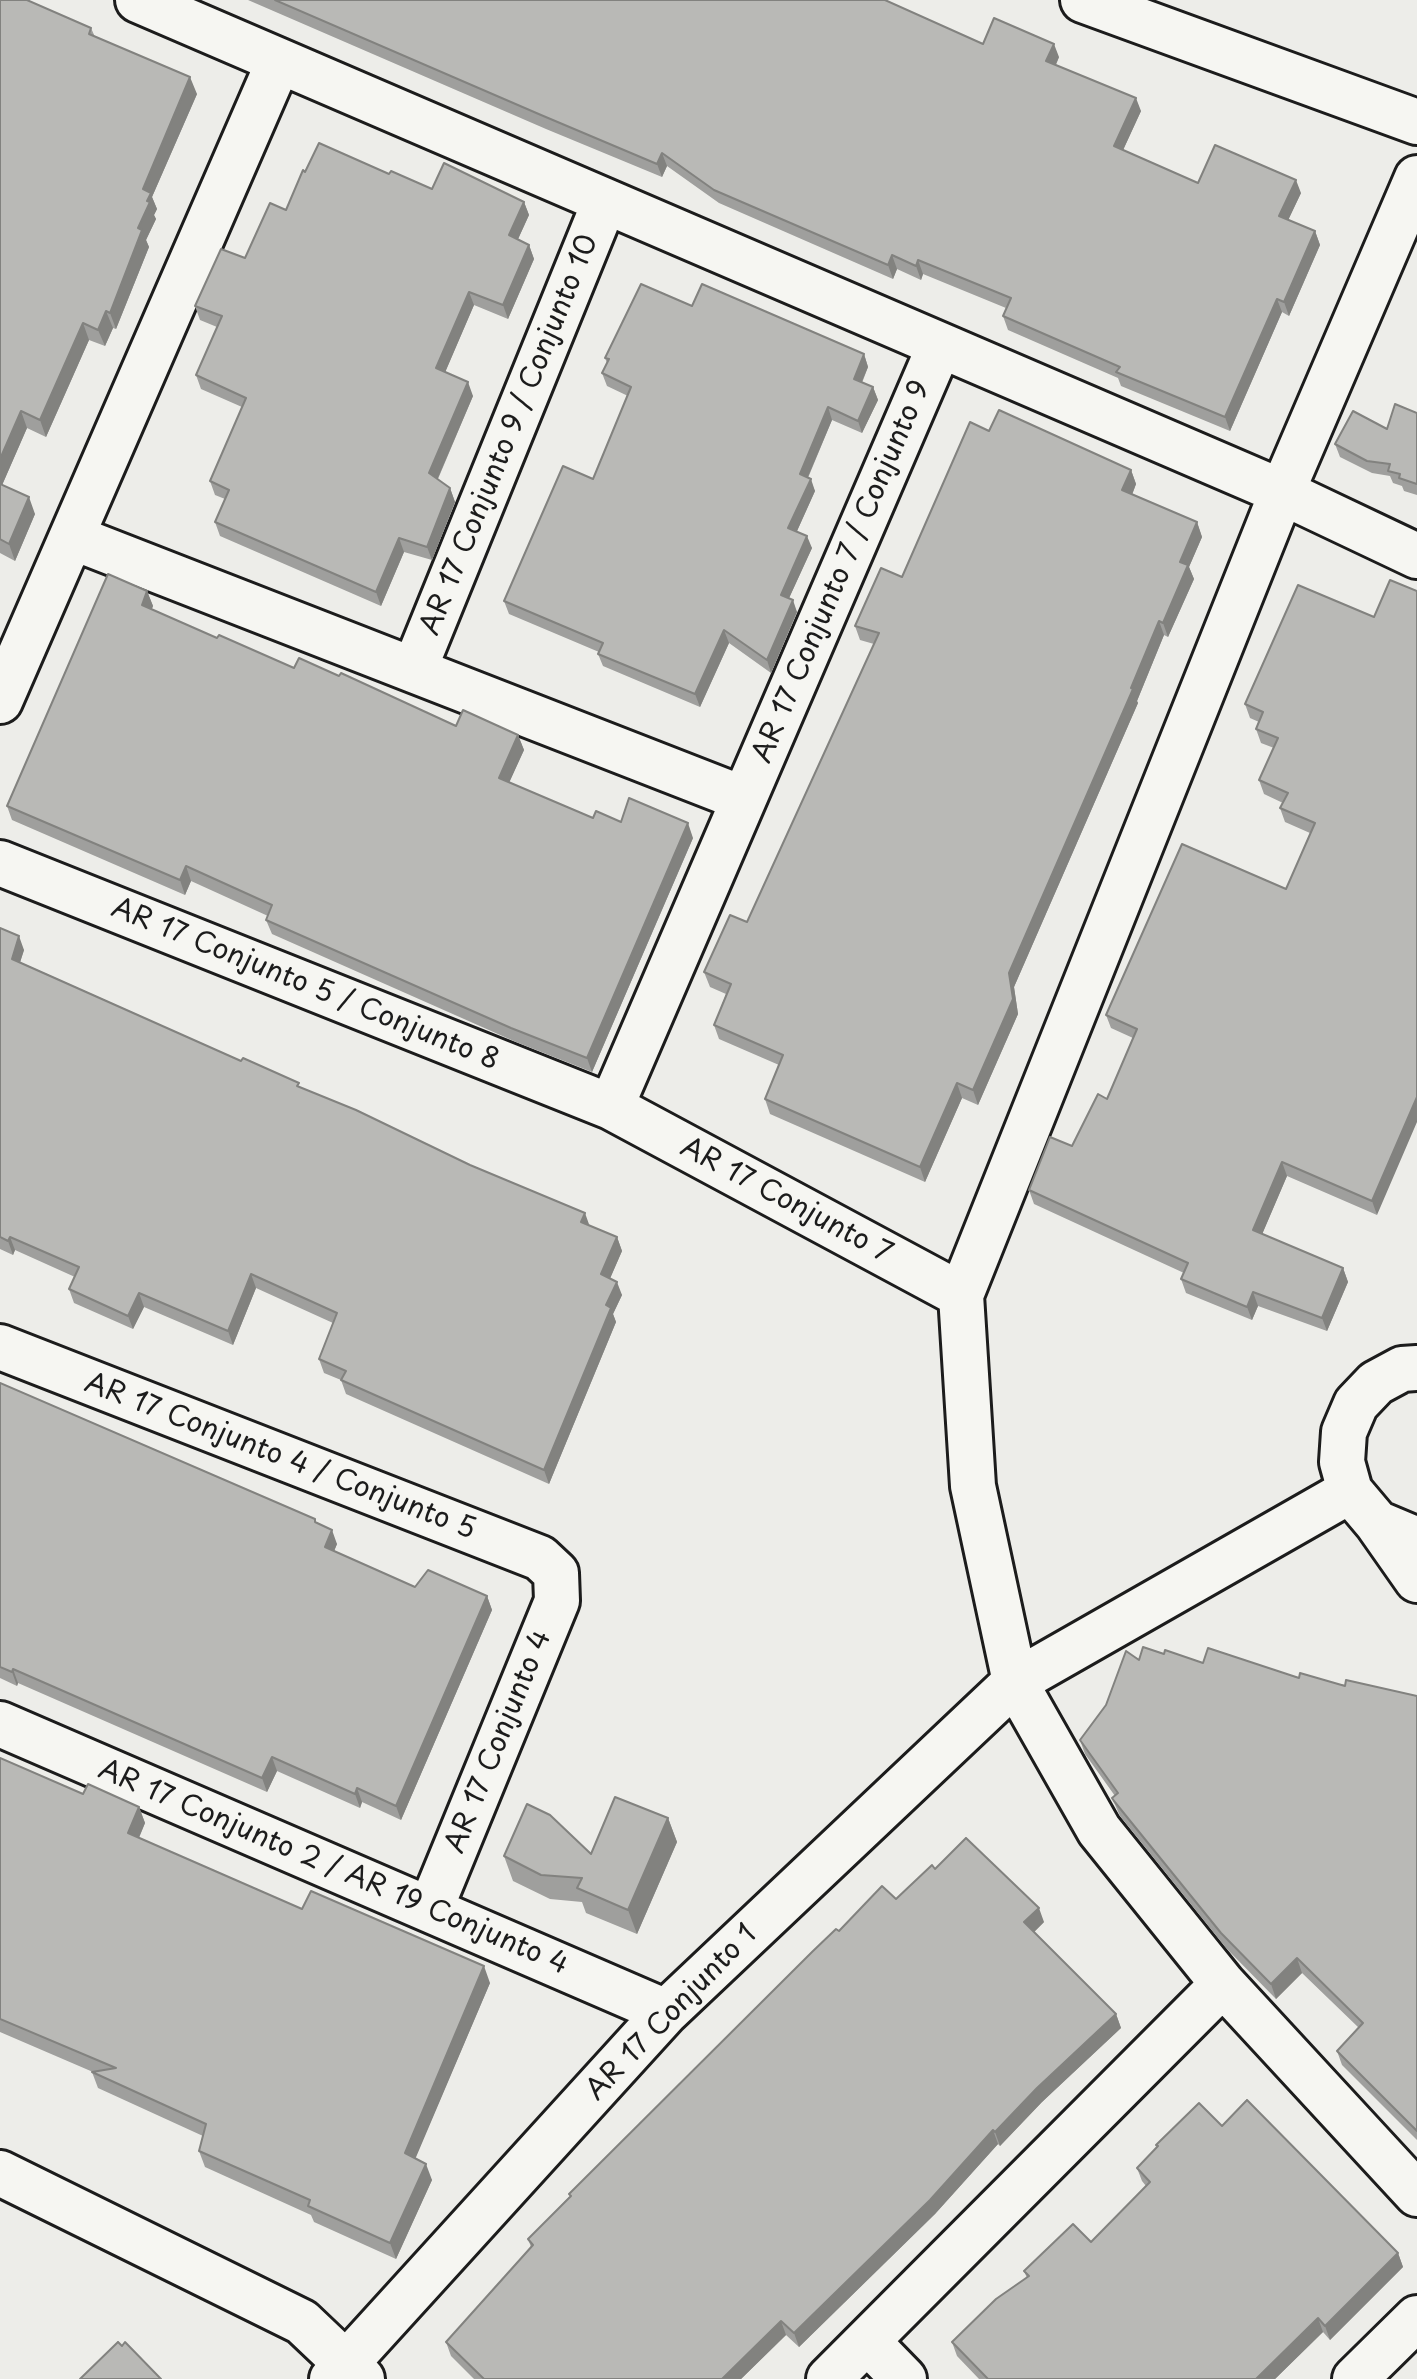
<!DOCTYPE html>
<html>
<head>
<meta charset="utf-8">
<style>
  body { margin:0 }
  canvas { display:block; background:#edede9 }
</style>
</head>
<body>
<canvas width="1417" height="2379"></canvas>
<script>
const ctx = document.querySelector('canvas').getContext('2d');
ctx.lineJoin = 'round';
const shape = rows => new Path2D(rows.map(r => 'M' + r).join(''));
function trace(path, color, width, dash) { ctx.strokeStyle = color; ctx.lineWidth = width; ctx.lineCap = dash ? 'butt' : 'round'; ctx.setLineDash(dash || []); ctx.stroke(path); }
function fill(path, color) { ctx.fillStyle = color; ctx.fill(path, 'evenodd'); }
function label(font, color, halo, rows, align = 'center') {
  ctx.font = font + ' "Playpen Sans",sans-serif'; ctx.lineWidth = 6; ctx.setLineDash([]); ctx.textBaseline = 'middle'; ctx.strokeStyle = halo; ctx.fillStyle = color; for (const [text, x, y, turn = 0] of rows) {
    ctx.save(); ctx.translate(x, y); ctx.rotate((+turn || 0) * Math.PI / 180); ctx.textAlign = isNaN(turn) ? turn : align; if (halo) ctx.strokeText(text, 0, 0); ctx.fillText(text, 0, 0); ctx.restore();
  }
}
const street = shape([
  [138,0,1282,492,1417,556],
  [1417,178,1282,492,961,1295,973,1486,1015,1682,1099,1830,1223,1984,1417,2194],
  [72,537,744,799],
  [414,670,605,201],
  [0,701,279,61],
  [0,863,611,1107,961,1295],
  [611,1107,940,345],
  [0,1347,540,1558,556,1573,557,1601,430,1910],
  [0,1724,666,2012],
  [867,2341,904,2379],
  [332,2379,666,2012,1015,1682,1350,1491],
  [829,2379,1223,1984],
  [1355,2379,1417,2318]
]);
const secondary = shape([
  [1083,0,1417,122],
  [1417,1368,1402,1369,1376,1383,1356,1404,1344,1432,1342,1462,1350,1491,1377,1523,1410,1537,1417,1538],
  [1377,1523,1417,1580],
  [0,2173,302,2322,362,2379]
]);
trace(street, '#1c1c1c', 50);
trace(secondary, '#1c1c1c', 50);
trace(street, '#f6f6f2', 44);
trace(secondary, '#f6f6f2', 44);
fill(shape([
  [0,0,91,28,95,37,197,94,152,197,157,209,154,215,156,219,146,240,149,247,116,329,113,328,105,346,89,340,46,437,27,428,2,485,35,514,15,561,0,553],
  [248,0,885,0,983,44,1059,57,1056,65,1141,111,1123,150,1198,183,1301,193,1288,220,1315,231,1320,245,1289,316,1282,312,1230,431,1121,386,1118,378,1008,330,1003,316,1006,308,923,274,921,280,897,269,893,279,719,203,667,166,662,177,546,129],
  [305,172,389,174,432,189,524,202,529,215,518,239,529,245,534,259,508,319,474,305,445,372,473,396,438,479,450,488,455,502,432,560,404,552,381,606,220,536,215,522,225,499,215,495,210,481,242,407,201,389,196,375,217,327,200,320,195,306,245,258,286,210],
  [692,306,864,354,868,367,862,383,873,387,878,400,862,433,832,420,808,478,815,491,797,531,812,548,789,598,797,612,771,673,729,643,700,707,603,666,598,654,599,652,509,614,504,601,593,479,628,396,607,386,602,373,607,363,605,358],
  [1417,413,1417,495,1404,491,1402,486,1393,483,1390,476,1372,473,1340,457,1335,444,1387,429],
  [989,431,1131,470,1136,484,1132,495,1197,522,1202,537,1189,567,1194,579,1168,637,1164,635,1137,701,1138,703,1014,987,1018,1014,978,1105,962,1098,925,1182,770,1114,765,1099,779,1065,719,1039,714,1025,726,994,710,987,704,972,747,922,874,644,860,640,855,626,902,577],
  [1298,585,1377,1215,1287,1176,1262,1234,1343,1268,1348,1282,1327,1331,1258,1306,1252,1320,1186,1293,1181,1279,1184,1273,1034,1204,1029,1190,1072,1146,1107,1099,1133,1038,1111,1028,1106,1015,1286,889,1310,833,1285,822,1280,808,1283,803,1264,794,1259,780,1274,748,1261,743,1256,729,1259,722,1250,718,1245,704],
  [147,591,153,606,152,609,217,638,294,668,339,676,456,726,518,735,524,750,509,782,593,818,621,822,693,838,592,1072,516,1042,272,934,266,920,268,916,191,881,185,895,12,820,7,806],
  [0,928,24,950,20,962,300,1087,589,1226,617,1237,622,1251,610,1278,622,1295,613,1314,616,1322,549,1484,346,1394,341,1380,324,1373,319,1359,333,1323,256,1288,233,1345,144,1307,133,1329,74,1303,69,1289,75,1277,15,1250,13,1255,0,1249],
  [0,1383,316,1523,337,1544,334,1551,415,1587,487,1596,492,1610,401,1820,362,1802,360,1808,277,1771,267,1792,18,1683,17,1686,0,1678],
  [1164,1654,1203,1663,1417,1696,1417,2140,1342,2065,1337,2051,1359,2028,1302,1973,1276,1999,1226,1948,1120,1816,1112,1798,1115,1796,1085,1754,1080,1740,1139,1660],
  [0,1758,83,1794,139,1807,145,1823,139,1838,302,1909,490,1983,415,2158,432,2180,396,2259,314,2222,311,2215,205,2167,199,2151,203,2136,98,2088,92,2072,93,2072,0,2032],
  [668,1818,677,1842,637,1934,586,1913,582,1902,550,1899,513,1881,504,1856,591,1854],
  [935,1869,1044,1922,1034,1932,1116,2014,1121,2028,1042,2102,1000,2146,998,2144,935,2214,799,2347,786,2335,741,2379,474,2379,451,2356,446,2342,531,2247,528,2239,570,2196,569,2194,839,1931,896,1899],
  [1222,2126,1398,2253,1403,2267,1330,2340,1323,2332,1275,2379,979,2379,957,2356,952,2342,1027,2278,1024,2271,1091,2242,1146,2186,1142,2181,1137,2168,1157,2147,1156,2145]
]), '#9f9f9d');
fill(shape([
  [1054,44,1059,57,1051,75,1046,61],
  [190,77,197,94,152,197,157,209,154,215,156,219,146,240,149,247,116,329,110,313,143,189],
  [1136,98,1141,111,1119,159,1114,146],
  [662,153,667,166,662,177,657,164],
  [1296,180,1301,193,1284,229,1279,216],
  [524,202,529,215,514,248,509,235],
  [1315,231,1320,245,1289,316,1284,302],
  [529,245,534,259,508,319,503,305],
  [892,255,897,269,893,279,888,265],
  [918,260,923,274,921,280,916,266],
  [469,292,474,305,441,382,436,368],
  [1277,299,1282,312,1230,431,1225,417],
  [106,311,113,328,105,346,98,330],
  [83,323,89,340,46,437,40,420],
  [864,354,868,367,858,391,854,379],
  [468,382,473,396,434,487,429,473],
  [873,387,878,400,862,433,858,421],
  [828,407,832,420,804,486,800,474],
  [21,411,27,428,0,490,0,459],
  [1131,470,1136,484,1128,505,1122,490],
  [811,479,815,491,793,540,788,528],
  [450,488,455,502,432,560,427,547],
  [29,497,35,514,15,561,9,544],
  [1197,522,1202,537,1189,567,1194,579,1168,637,1163,623,1180,562],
  [807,536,812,548,785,607,781,595],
  [399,538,404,552,381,606,376,592],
  [147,591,153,606,147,619,142,605],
  [793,600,797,612,771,673,767,660],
  [1159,621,1164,635,1137,701,1138,703,1014,987,1018,1014,978,1105,973,1090,1009,973],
  [724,630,729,643,700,707,695,694],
  [518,735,524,750,505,792,499,778],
  [688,823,693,838,592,1072,587,1058],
  [186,866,191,881,185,895,180,880],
  [19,936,24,950,17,972,12,959],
  [957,1083,962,1098,925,1182,920,1167],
  [1417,1097,1417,1122,1377,1215,1372,1201],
  [1282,1162,1287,1176,1258,1244,1253,1230],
  [585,1213,590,1227,581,1222],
  [10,1237,15,1250,13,1255,8,1241],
  [617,1237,622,1251,606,1288,601,1274],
  [1343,1268,1348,1282,1327,1331,1322,1318],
  [251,1274,256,1288,233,1345,228,1331],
  [617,1282,622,1295,613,1314,616,1322,549,1484,544,1470,606,1305],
  [1253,1292,1258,1306,1252,1320,1247,1307],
  [139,1293,144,1307,133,1329,128,1316],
  [332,1530,337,1544,330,1561,325,1547],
  [487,1596,492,1610,401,1820,396,1806],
  [13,1669,18,1683,17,1686,12,1672],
  [272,1757,277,1771,267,1792,262,1778],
  [357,1788,362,1802,360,1808,355,1794],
  [139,1807,145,1823,134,1849,128,1833],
  [668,1818,677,1842,637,1934,628,1910],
  [1039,1908,1044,1922,1029,1937,1024,1922],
  [1297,1958,1302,1973,1276,1999,1271,1984],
  [484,1966,490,1983,411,2169,405,2153],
  [1116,2014,1121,2028,1042,2102,1000,2146,995,2132,1037,2088],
  [993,2130,998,2144,935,2214,799,2347,794,2333],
  [426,2164,432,2180,396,2259,390,2243],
  [1398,2253,1403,2267,1330,2340,1325,2326],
  [1318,2318,1323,2332,1275,2379,1256,2379],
  [781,2321,786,2335,741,2379,722,2379]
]), '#82827f');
const building = shape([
  [0,0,27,0,91,28,89,34,190,77,143,189,151,193,147,201,150,202,138,228,142,230,110,313,106,311,98,330,83,323,40,420,21,411,0,459,0,0],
  [275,0,885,0,983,44,994,18,1054,44,1046,61,1136,98,1114,146,1198,183,1215,145,1296,180,1279,216,1315,231,1284,302,1277,299,1225,417,1116,372,1120,367,1003,316,1011,298,918,260,916,266,892,255,888,265,714,190,662,153,657,164,541,115,275,0],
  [319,143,389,174,391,171,432,189,444,163,524,202,509,235,529,245,503,305,469,292,436,368,468,382,429,473,450,488,427,547,399,538,376,592,215,522,229,490,210,481,246,398,196,375,222,316,195,306,221,249,245,258,270,203,286,210,303,170,305,172,319,143],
  [641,284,692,306,702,284,864,354,854,379,873,387,858,421,828,407,800,474,811,479,788,528,807,536,781,595,793,600,767,660,724,630,695,694,598,654,603,643,504,601,563,466,593,479,631,387,602,373,609,359,605,358,641,284],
  [1395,404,1417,413,1417,484,1399,478,1400,474,1388,471,1390,464,1367,461,1335,444,1353,411,1387,429,1395,404],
  [999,410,1131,470,1122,490,1197,522,1180,562,1188,565,1163,623,1159,621,1131,688,1133,689,1009,973,1013,999,973,1090,957,1083,920,1167,765,1099,783,1055,714,1025,731,984,704,972,730,915,747,922,879,633,855,626,881,568,902,577,970,422,989,431,999,410],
  [0,484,29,497,9,544,0,539,0,484],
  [108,574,147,591,142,605,217,638,219,635,294,668,299,658,339,676,341,673,456,726,463,710,518,735,499,778,593,818,596,811,621,822,629,798,688,823,587,1058,511,1028,266,920,272,905,186,866,180,880,7,806,108,574],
  [1390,580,1417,591,1417,1097,1372,1201,1282,1162,1253,1230,1343,1268,1322,1318,1253,1292,1247,1307,1181,1279,1188,1263,1029,1190,1050,1137,1072,1146,1098,1094,1107,1099,1137,1029,1106,1015,1182,844,1286,889,1315,823,1280,808,1288,793,1259,780,1278,738,1256,729,1263,712,1245,704,1298,585,1374,617,1390,580],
  [0,928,19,936,12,959,241,1061,243,1058,299,1083,297,1086,356,1110,470,1165,585,1213,581,1222,617,1237,601,1274,617,1282,606,1305,611,1308,544,1470,341,1380,346,1371,319,1359,337,1313,251,1274,228,1331,139,1293,128,1316,69,1289,79,1267,10,1237,8,1241,0,1237,0,928],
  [0,1383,315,1519,315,1522,332,1530,325,1547,415,1587,428,1570,487,1596,396,1806,357,1788,355,1794,272,1757,262,1778,13,1669,12,1672,0,1667,0,1383],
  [1143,1647,1164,1654,1165,1650,1203,1663,1208,1648,1299,1678,1300,1673,1345,1686,1346,1680,1417,1696,1417,2131,1337,2051,1363,2023,1297,1958,1271,1984,1221,1933,1114,1801,1112,1798,1118,1793,1080,1740,1106,1705,1126,1651,1139,1660,1143,1647],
  [0,1758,83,1794,88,1784,139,1807,128,1833,302,1909,311,1891,484,1966,405,2153,426,2164,390,2243,308,2206,310,2200,199,2151,206,2124,92,2072,116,2068,0,2019,0,1758],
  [615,1797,668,1818,628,1910,577,1888,582,1878,541,1875,504,1856,527,1804,550,1815,591,1854,615,1797],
  [966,1838,1039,1908,1024,1922,1116,2014,1037,2088,995,2132,993,2130,930,2200,794,2333,781,2321,722,2379,484,2379,446,2342,533,2245,528,2239,571,2196,569,2194,812,1952,836,1929,839,1931,882,1886,896,1899,932,1865,935,1869,966,1838],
  [1247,2100,1398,2253,1325,2326,1318,2318,1256,2379,988,2379,952,2342,996,2299,1029,2276,1024,2271,1073,2224,1091,2242,1150,2182,1137,2168,1158,2146,1156,2145,1199,2103,1222,2126,1247,2100],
  [118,2342,122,2346,125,2342,161,2379,80,2379,118,2342]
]);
fill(building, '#b9b9b6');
trace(building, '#82827f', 2);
label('28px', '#1c1c1c', '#f6f6f2', [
  ["AR 17 Conjunto 9 / Conjunto 10",510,435,-68],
  ["AR 17 Conjunto 7 / Conjunto 9",842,572,-67],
  ["AR 17 Conjunto 5 / Conjunto 8",305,985,22],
  ["AR 17 Conjunto 7",786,1201,28],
  ["AR 17 Conjunto 4 / Conjunto 5",280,1457,21],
  ["AR 17 Conjunto 4",499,1742,-68],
  ["AR 17 Conjunto 2 / AR 19 Conjunto 4",333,1868,23],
  ["AR 17 Conjunto 1",672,2013,-46]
]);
</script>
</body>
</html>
